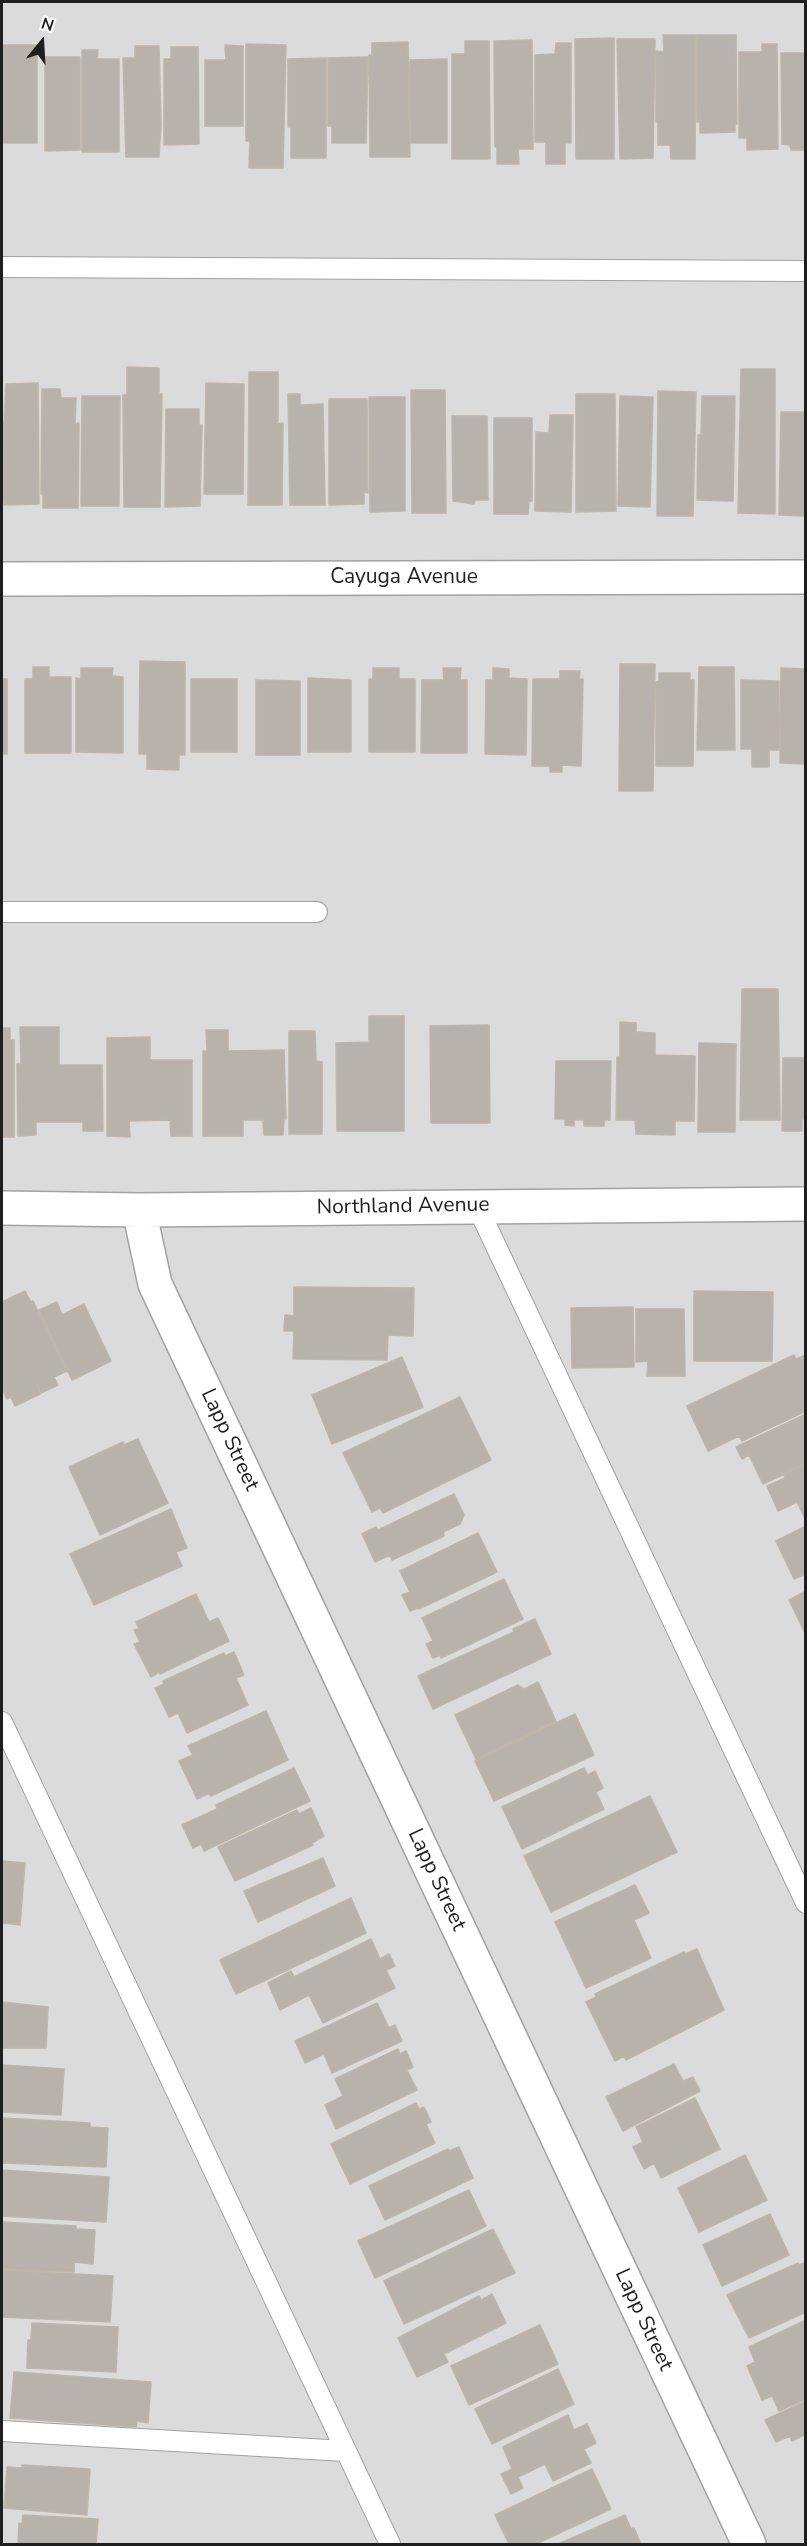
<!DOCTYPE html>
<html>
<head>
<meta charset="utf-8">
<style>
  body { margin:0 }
  #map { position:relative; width:807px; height:2546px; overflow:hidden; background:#eeece5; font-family:"Nunito Sans",sans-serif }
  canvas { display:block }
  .frame { position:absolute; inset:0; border:3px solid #1e1e1e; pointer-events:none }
  .north { position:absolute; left:12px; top:12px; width:60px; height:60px; -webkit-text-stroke:4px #fff; paint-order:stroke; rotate:18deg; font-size:16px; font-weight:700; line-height:24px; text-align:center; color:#1e1e1e }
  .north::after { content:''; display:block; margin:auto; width:21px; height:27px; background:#1e1e1e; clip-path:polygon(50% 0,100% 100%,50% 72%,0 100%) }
</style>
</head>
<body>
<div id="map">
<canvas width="807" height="2546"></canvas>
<div class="frame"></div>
<div class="north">N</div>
</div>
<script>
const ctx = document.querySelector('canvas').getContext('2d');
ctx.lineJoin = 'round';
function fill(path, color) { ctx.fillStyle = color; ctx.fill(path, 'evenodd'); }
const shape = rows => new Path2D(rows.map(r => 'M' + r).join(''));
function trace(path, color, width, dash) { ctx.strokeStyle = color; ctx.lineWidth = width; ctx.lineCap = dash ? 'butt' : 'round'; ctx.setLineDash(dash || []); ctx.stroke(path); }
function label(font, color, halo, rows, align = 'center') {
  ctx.font = font + ' "Nunito Sans",sans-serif'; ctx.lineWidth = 5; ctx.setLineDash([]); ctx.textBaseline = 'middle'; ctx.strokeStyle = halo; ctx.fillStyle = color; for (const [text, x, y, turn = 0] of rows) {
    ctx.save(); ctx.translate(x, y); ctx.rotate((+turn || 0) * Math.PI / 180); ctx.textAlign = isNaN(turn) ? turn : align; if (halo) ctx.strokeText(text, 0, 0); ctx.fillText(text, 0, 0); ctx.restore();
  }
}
fill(shape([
  [2,2,805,2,805,2544,2,2544]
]), '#dcdbdb');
const building = shape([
  [663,35,696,35,695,159,671,159,670,145,658,145,658,122,656,122,656,51,664,52,663,35],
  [697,35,736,35,737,124,735,124,735,132,700,133,700,122,697,122,697,35],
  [614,38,614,159,576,159,575,39,614,38],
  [617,39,655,39,653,158,620,159,617,39],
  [532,40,533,149,518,149,519,164,497,164,497,147,495,147,494,41,532,40],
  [465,41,489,41,490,159,452,159,452,54,465,54,465,41],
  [408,42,410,157,370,157,369,55,372,55,372,43,408,42],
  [805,42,806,42,806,150,791,150,790,145,782,144,781,53,805,53,805,42],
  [556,43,571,43,571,143,565,143,565,164,546,164,546,142,535,142,535,55,555,54,556,43],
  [246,44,286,45,283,168,249,168,250,141,246,141,246,44],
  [762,44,777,44,778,149,747,150,747,138,739,138,739,52,762,52,762,44],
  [2,45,37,45,37,143,2,143,2,45],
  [225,45,243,46,243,126,205,126,205,60,226,60,225,45],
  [135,46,159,46,161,125,159,157,126,157,123,58,135,58,135,46],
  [171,47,198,47,199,144,164,145,164,59,171,59,171,47],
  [82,50,98,50,97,59,119,59,119,152,82,152,82,50],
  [45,57,80,57,80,150,45,151,45,57],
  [368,57,366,143,332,143,332,126,328,126,328,58,368,57],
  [326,58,326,158,291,158,291,127,288,127,288,59,326,58],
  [447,59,447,143,410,143,410,60,447,59],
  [127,367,159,368,159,394,162,394,160,507,124,507,123,395,127,395,127,367],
  [741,369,775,369,775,514,738,513,741,369],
  [249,372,278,372,278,424,283,423,282,505,248,505,249,372],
  [38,383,39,504,4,505,2,423,4,423,6,384,38,383],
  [206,383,244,384,243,494,204,494,206,383],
  [42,389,60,389,61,398,76,398,75,424,79,423,78,508,43,508,43,494,41,494,42,389],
  [411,390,445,390,446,513,412,513,411,390],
  [658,391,696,392,693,516,657,516,658,391],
  [288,394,300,394,300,405,323,404,325,505,290,505,288,394],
  [576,394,615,394,616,511,576,512,576,394],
  [82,396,120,396,119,506,81,506,82,396],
  [620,396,653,397,650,507,618,506,620,396],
  [702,396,735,396,733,501,697,500,698,435,701,435,702,396],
  [369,397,405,397,405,511,370,512,369,397],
  [329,399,367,399,368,493,364,492,364,504,329,505,329,399],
  [166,409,199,409,199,425,202,425,200,506,165,507,166,409],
  [781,412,806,412,806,516,779,515,781,412],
  [550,415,573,415,571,512,535,511,536,432,549,433,550,415],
  [452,416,487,416,488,500,475,500,474,504,453,501,452,416],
  [494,418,532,418,532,501,529,501,528,514,494,514,494,418],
  [140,661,185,662,185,755,179,755,179,770,147,769,147,754,139,754,140,661],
  [620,664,655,664,653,791,619,791,620,664],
  [33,667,49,667,49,677,71,677,71,753,25,753,25,679,33,679,33,667],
  [699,667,734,667,735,750,697,750,699,667],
  [81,668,113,668,112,676,123,677,123,753,76,752,76,678,81,679,81,668],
  [373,668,399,668,399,679,415,679,415,752,369,752,369,679,373,679,373,668],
  [443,668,461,668,460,680,467,680,467,753,421,753,422,680,444,680,443,668],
  [493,668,509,669,509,678,527,679,526,755,485,754,486,680,493,680,493,668],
  [781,668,806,669,806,764,780,763,781,668],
  [560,671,580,671,579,679,583,679,581,766,562,765,562,772,550,772,550,766,532,766,533,679,560,679,560,671],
  [659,673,690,673,690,680,694,680,693,766,656,766,656,682,659,681,659,673],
  [308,678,351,680,351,752,308,752,308,678],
  [2,679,7,679,7,754,2,754,2,679],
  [191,679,237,679,237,752,191,752,191,679],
  [256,680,300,681,300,755,256,755,256,680],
  [741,680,779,681,779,750,769,750,769,767,752,767,752,749,741,749,741,680],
  [742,989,778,989,780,1120,740,1120,742,989],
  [369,1016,404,1016,404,1131,337,1131,336,1043,369,1042,369,1016],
  [620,1022,636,1023,636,1032,655,1033,655,1055,695,1056,694,1121,675,1121,675,1135,636,1134,635,1120,616,1120,617,1057,620,1057,620,1022],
  [489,1025,490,1123,431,1123,430,1026,489,1025],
  [20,1027,59,1027,59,1065,102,1065,103,1131,83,1131,83,1122,36,1122,36,1135,18,1136,17,1064,21,1064,20,1027],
  [2,1028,10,1028,10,1040,14,1040,14,1137,2,1137,2,1028],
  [206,1030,228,1030,228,1051,284,1050,286,1119,284,1119,283,1135,264,1135,263,1120,243,1120,243,1136,203,1136,203,1051,207,1051,206,1030],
  [289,1031,315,1031,316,1061,322,1062,322,1134,289,1134,289,1031],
  [150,1037,150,1060,192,1060,192,1136,171,1136,170,1120,129,1121,130,1137,107,1136,107,1038,150,1037],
  [699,1043,736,1044,735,1132,698,1132,699,1043],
  [783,1058,806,1058,806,1119,802,1119,802,1131,782,1131,783,1058],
  [556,1061,611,1061,610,1120,604,1120,604,1126,584,1126,584,1120,574,1120,574,1126,565,1125,565,1119,555,1119,556,1061],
  [294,1287,414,1288,413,1336,388,1335,387,1360,293,1359,294,1331,284,1331,285,1315,294,1316,294,1287],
  [25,1291,31,1302,33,1301,67,1371,54,1377,58,1385,41,1393,37,1384,40,1394,15,1406,11,1397,7,1399,2,1388,2,1302,25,1291],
  [694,1291,773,1292,772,1361,694,1361,694,1291],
  [57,1302,62,1315,84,1304,111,1361,72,1380,39,1310,57,1302],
  [633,1307,634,1367,572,1368,571,1308,633,1307],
  [636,1309,684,1309,685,1376,647,1376,648,1361,636,1362,636,1309],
  [794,1355,796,1359,806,1355,806,1411,742,1441,739,1436,708,1451,687,1406,794,1355],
  [402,1357,423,1407,332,1444,312,1395,402,1357],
  [460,1397,491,1460,383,1513,380,1508,372,1512,343,1453,460,1397],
  [806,1414,806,1464,763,1484,749,1455,742,1459,736,1447,806,1414],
  [138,1439,168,1503,100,1535,69,1467,123,1442,124,1445,138,1439],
  [806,1464,806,1521,797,1502,778,1511,767,1486,785,1478,784,1474,806,1464],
  [454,1494,464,1515,460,1524,443,1532,444,1536,392,1560,390,1555,375,1562,362,1534,376,1527,378,1530,454,1494],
  [171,1509,187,1548,176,1552,182,1566,94,1605,70,1554,171,1509],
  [806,1526,806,1574,794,1579,776,1541,806,1526],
  [478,1533,497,1572,419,1609,418,1608,410,1611,402,1595,410,1592,400,1571,478,1533],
  [504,1579,523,1619,441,1658,440,1655,433,1658,426,1644,433,1641,422,1618,504,1579],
  [806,1591,806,1633,805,1633,789,1600,806,1591],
  [196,1594,209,1622,218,1618,229,1641,160,1674,159,1672,151,1677,134,1644,140,1642,134,1630,139,1629,136,1622,196,1594],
  [535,1619,551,1654,433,1709,418,1676,514,1632,513,1629,535,1619],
  [234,1652,244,1675,236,1678,248,1705,187,1733,178,1713,169,1717,155,1688,164,1684,163,1681,224,1653,225,1656,234,1652],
  [538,1682,556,1721,476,1759,455,1715,518,1685,524,1689,538,1682],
  [266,1711,288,1760,211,1796,209,1793,197,1799,179,1761,193,1755,188,1746,266,1711],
  [575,1714,594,1755,494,1801,475,1761,575,1714],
  [294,1768,310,1801,204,1851,201,1844,193,1848,182,1825,217,1809,216,1805,294,1768],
  [584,1768,588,1775,595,1771,603,1788,596,1792,604,1809,522,1849,502,1807,584,1768],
  [650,1796,677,1852,551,1912,524,1856,650,1796],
  [311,1808,324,1836,312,1843,313,1845,235,1881,218,1847,297,1810,299,1814,311,1808],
  [323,1858,335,1886,258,1922,244,1891,323,1858],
  [2,1861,25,1863,20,1925,3,1923,2,1926,2,1861],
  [635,1885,649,1913,634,1920,651,1958,586,1988,555,1922,635,1885],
  [351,1898,366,1933,236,1994,220,1960,351,1898],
  [371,1939,380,1959,389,1954,395,1966,386,1970,395,1988,323,2023,309,1995,280,2010,268,1983,291,1971,294,1977,371,1939],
  [697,1949,724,2010,626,2060,624,2056,615,2061,586,2002,596,1997,595,1994,684,1952,685,1954,697,1949],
  [2,2002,48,2007,46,2048,2,2048,2,2002],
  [377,2003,389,2028,395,2025,402,2041,332,2073,324,2054,305,2063,295,2041,377,2003],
  [398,2049,400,2054,406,2051,413,2067,407,2070,417,2090,336,2129,325,2105,343,2096,335,2079,398,2049],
  [674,2064,683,2081,693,2077,700,2091,623,2131,606,2097,674,2064],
  [2,2065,64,2069,61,2115,2,2112,2,2065],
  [695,2098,720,2149,661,2178,654,2163,644,2169,633,2147,643,2142,636,2127,695,2098],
  [416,2103,419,2109,424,2107,431,2122,426,2124,435,2143,350,2184,331,2144,416,2103],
  [2,2118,90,2123,90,2127,108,2128,106,2167,2,2163,2,2118],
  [459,2147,473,2178,385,2220,369,2186,448,2149,449,2151,459,2147],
  [745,2155,767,2200,699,2232,678,2188,745,2155],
  [2,2170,109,2177,106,2222,2,2216,2,2170],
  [469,2190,486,2226,375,2278,358,2241,469,2190],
  [770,2214,789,2255,722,2286,703,2245,770,2214],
  [2,2222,76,2226,76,2229,95,2230,93,2264,74,2262,74,2272,2,2269,2,2222],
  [493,2229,515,2273,404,2324,384,2281,493,2229],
  [806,2262,806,2312,749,2338,727,2295,798,2263,799,2265,806,2262],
  [2,2270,113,2276,110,2322,2,2317,2,2270],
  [492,2294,506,2323,444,2354,448,2362,417,2377,398,2338,479,2296,481,2300,492,2294],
  [806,2320,806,2399,779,2411,772,2396,762,2400,747,2366,755,2362,749,2347,806,2320],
  [32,2323,118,2327,116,2372,27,2368,28,2340,31,2340,32,2323],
  [540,2325,558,2364,469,2405,451,2366,540,2325],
  [558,2369,574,2404,492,2444,475,2409,558,2369],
  [14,2372,151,2382,148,2423,137,2421,136,2427,10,2418,14,2372],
  [806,2401,806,2434,792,2441,790,2436,776,2442,765,2420,806,2401],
  [568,2415,574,2430,587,2424,596,2443,584,2449,591,2463,553,2481,545,2464,518,2477,523,2488,511,2494,501,2474,512,2469,503,2447,568,2415],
  [22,2465,90,2469,87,2515,4,2508,7,2467,22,2468,22,2465],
  [592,2469,611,2509,536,2544,509,2544,495,2515,592,2469],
  [23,2515,98,2519,96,2544,18,2544,19,2523,22,2524,23,2515],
  [625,2515,631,2529,634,2528,640,2542,635,2544,558,2544,625,2515]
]);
fill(building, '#b7b2ab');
trace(building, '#beb5a9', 1.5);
const lane = shape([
  [2,267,806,271],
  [2,912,317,912],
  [477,1206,806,1903],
  [2,1722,390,2544],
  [2,2431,345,2451]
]);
const street = shape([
  [2,579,806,577],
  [2,1208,139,1210,806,1204],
  [139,1210,155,1284,749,2544]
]);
trace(lane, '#a2a2a2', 22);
trace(street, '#a2a2a2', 36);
trace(lane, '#fff', 20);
trace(street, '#fff', 33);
label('21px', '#1e1e1e', '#fff', [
  ["Cayuga Avenue",404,578],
  ["Northland Avenue",403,1207,-1],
  ["Lapp Street",229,1440,65],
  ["Lapp Street",436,1880,65],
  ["Lapp Street",643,2320,65]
]);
</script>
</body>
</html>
